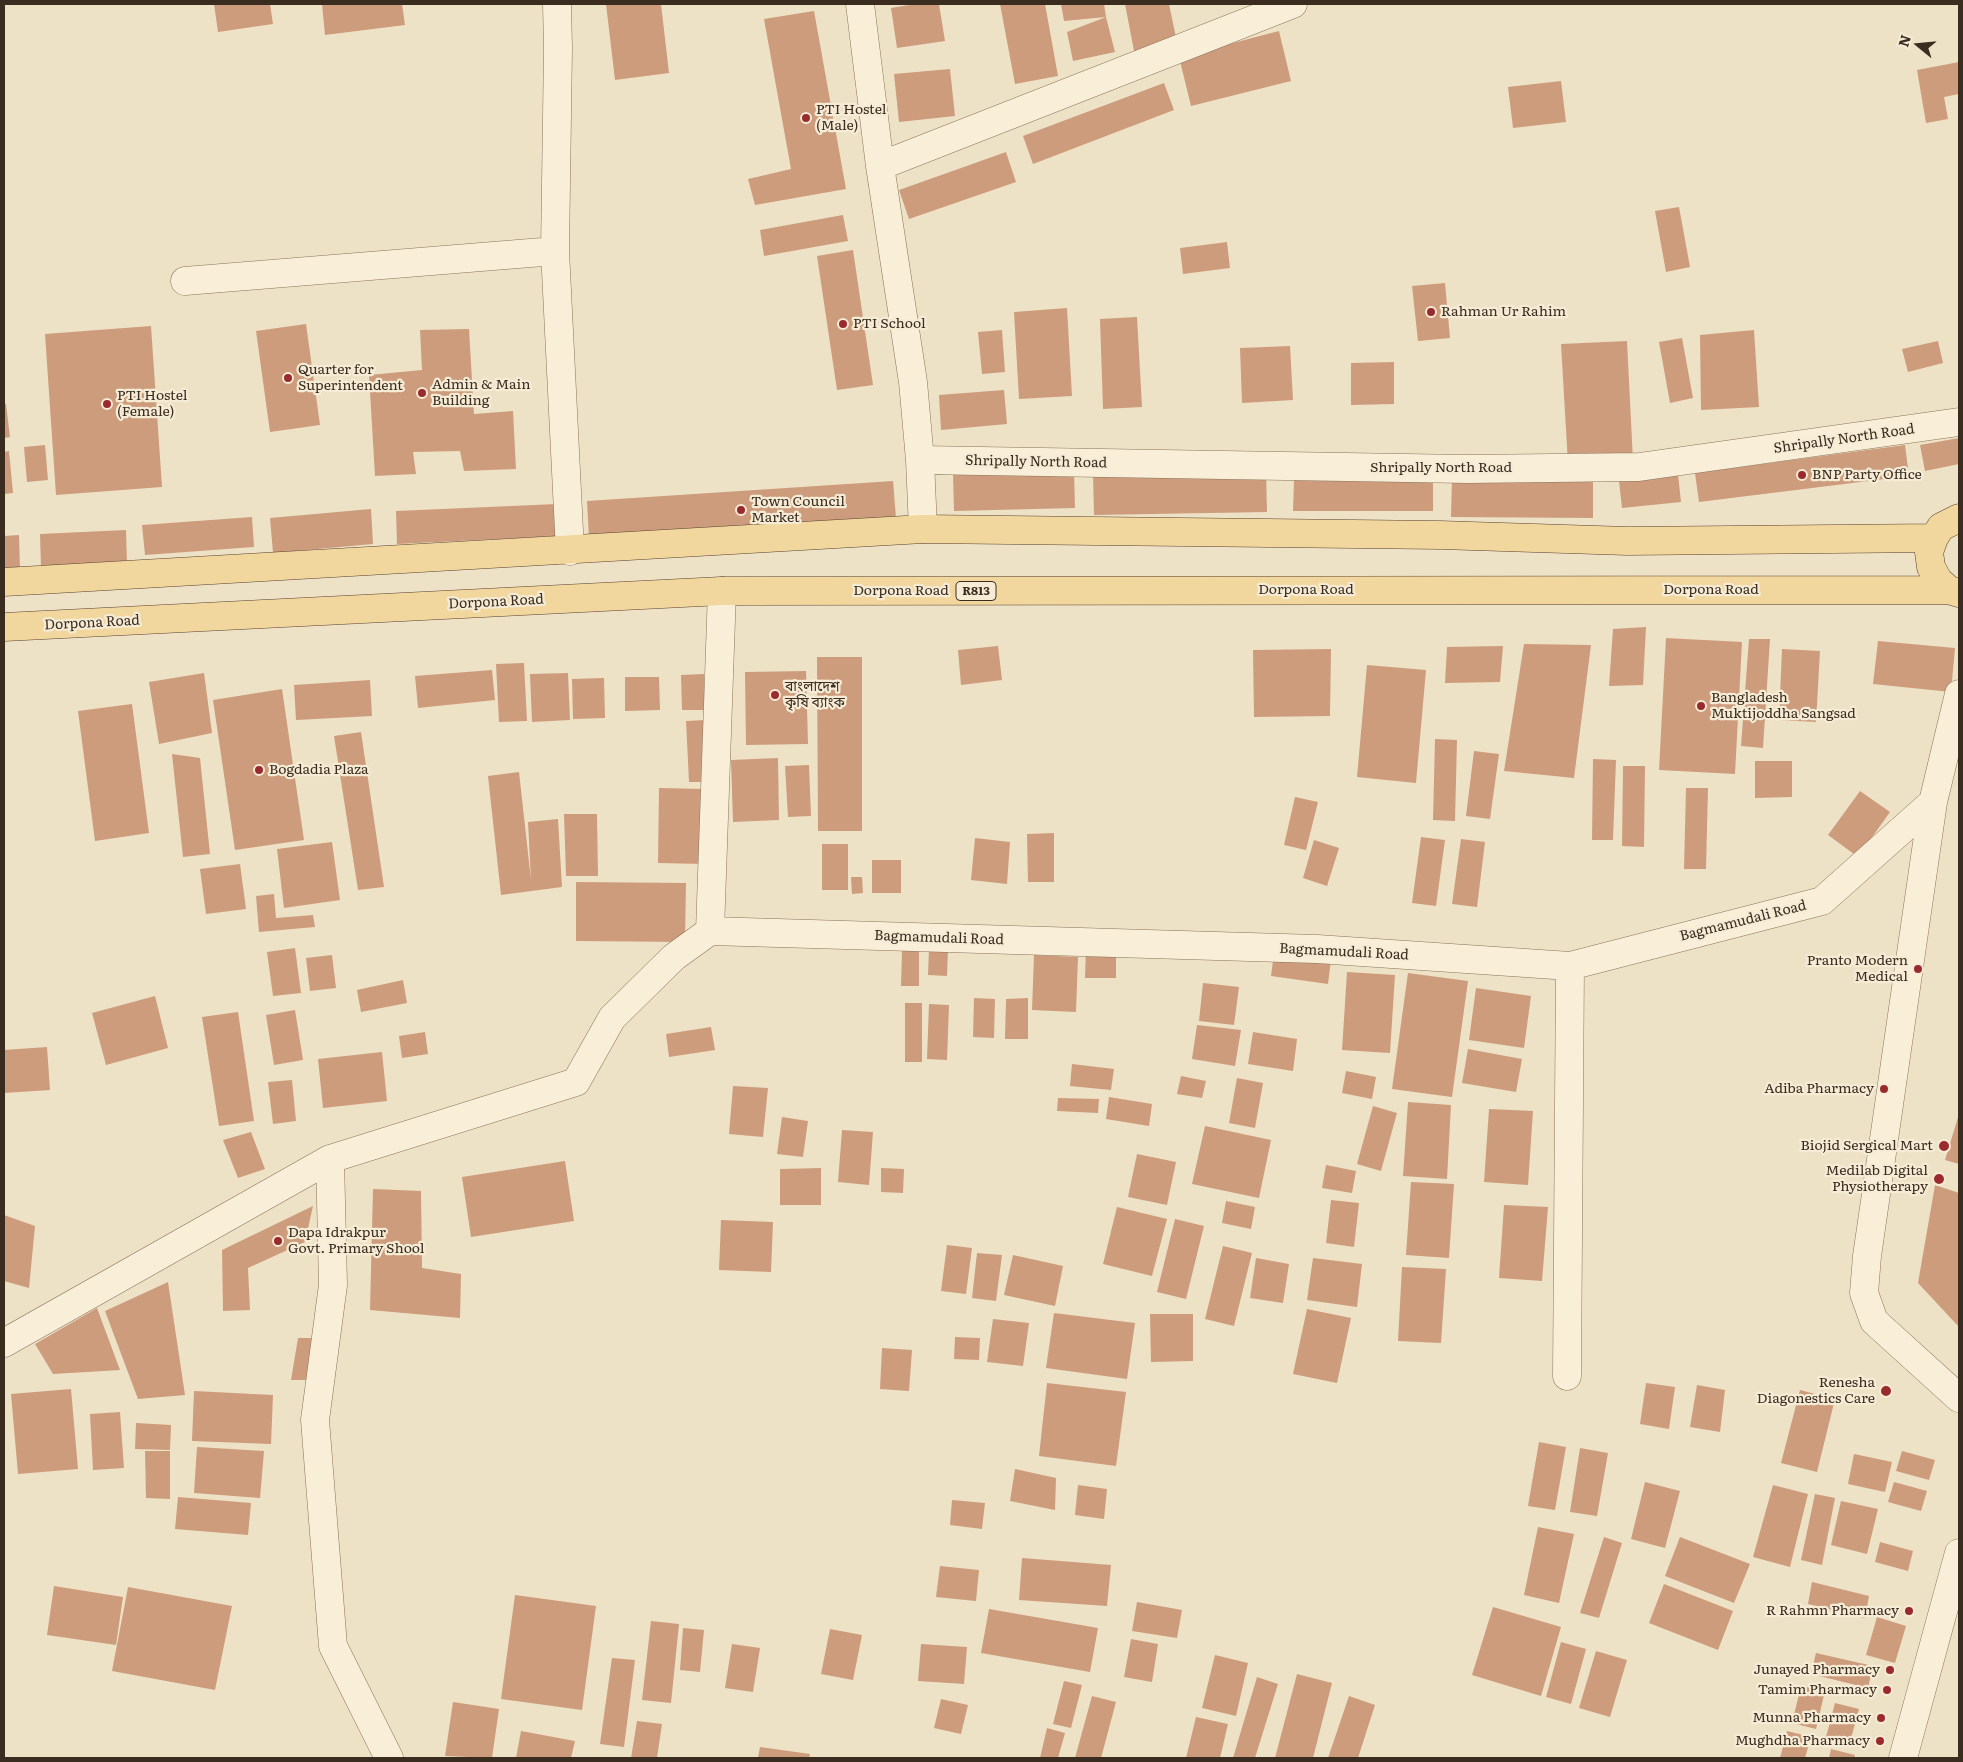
<!DOCTYPE html>
<html>
<head>
<meta charset="utf-8">
<style>
  body { margin:0 }
  #map { position:relative; width:1963px; height:1762px; overflow:hidden; background:#eee2c6; font-family:Literata,serif }
  canvas { display:block }
  .frame { position:absolute; inset:0; border:5px solid #3a2c1f; pointer-events:none }
  .north { position:absolute; left:1893px; top:20px; width:50px; height:50px; -webkit-text-stroke:4px #f6ecd6; paint-order:stroke; rotate:287deg; font-size:14px; font-weight:700; line-height:20px; text-align:center; color:#3a2c1f }
  .north::after { content:''; display:block; margin:auto; width:18px; height:22px; background:#3a2c1f; clip-path:polygon(50% 0,100% 100%,50% 72%,0 100%) }
</style>
</head>
<body>
<div id="map">
<canvas width="1963" height="1762"></canvas>
<div class="frame"></div>
<div class="north">N</div>
</div>
<script>
const ctx = document.querySelector('canvas').getContext('2d');
ctx.lineJoin = 'round';
function fill(path, color) { ctx.fillStyle = color; ctx.fill(path, 'evenodd'); }
const shape = rows => new Path2D(rows.map(r => 'M' + r).join(''));
function trace(path, color, width, dash) { ctx.strokeStyle = color; ctx.lineWidth = width; ctx.lineCap = dash ? 'butt' : 'round'; ctx.setLineDash(dash || []); ctx.stroke(path); }
function label(font, color, halo, rows, align = 'center') {
  ctx.font = font + ' Literata,"Noto Sans Bengali",serif'; ctx.lineWidth = 4.5; ctx.setLineDash([]); ctx.textBaseline = 'middle'; ctx.strokeStyle = halo; ctx.fillStyle = color; for (const [text, x, y, turn = 0] of rows) {
    ctx.save(); ctx.translate(x, y); ctx.rotate((+turn || 0) * Math.PI / 180); ctx.textAlign = isNaN(turn) ? turn : align; if (halo) ctx.strokeText(text, 0, 0); ctx.fillText(text, 0, 0); ctx.restore();
  }
}
fill(shape([
  [214,4,270,4,273,24,218,32],
  [322,4,402,4,405,25,325,35],
  [606,4,661,4,669,73,615,80],
  [915,4,939,4,945,41,897,48,891,8],
  [1000,4,1045,4,1058,76,1015,84],
  [1061,4,1104,4,1106,17,1064,21],
  [1125,4,1169,4,1178,47,1135,56],
  [814,11,846,189,755,205,748,179,791,169,764,19],
  [1106,17,1115,52,1073,61,1067,32],
  [1279,31,1291,81,1191,106,1179,57],
  [1959,62,1959,94,1944,97,1948,119,1926,123,1917,70],
  [950,69,955,116,899,122,894,74],
  [1561,81,1566,122,1513,128,1508,87],
  [1164,83,1174,110,1033,164,1023,136],
  [1006,152,1016,182,909,219,899,190],
  [1679,207,1690,267,1666,272,1655,211],
  [843,215,848,241,764,256,760,230],
  [1227,242,1230,268,1183,274,1180,248],
  [853,250,873,385,837,390,817,256],
  [1445,283,1450,338,1418,341,1412,286],
  [1067,308,1072,396,1019,399,1014,312],
  [1137,317,1142,407,1103,409,1100,319],
  [306,324,320,425,270,432,256,331],
  [151,326,162,487,56,495,45,334],
  [469,329,474,414,513,411,516,469,464,471,460,451,413,452,416,474,375,476,369,375,422,370,420,330],
  [1002,330,1005,372,982,374,978,332],
  [1754,330,1759,407,1701,410,1700,335],
  [1682,338,1693,398,1670,403,1659,342],
  [1627,341,1633,461,1568,464,1561,344],
  [1938,341,1943,363,1908,372,1902,349],
  [1290,346,1293,400,1242,403,1240,348],
  [1394,362,1394,404,1351,405,1351,363],
  [1004,390,1007,424,941,430,939,395],
  [4,404,6,404,10,437,4,438],
  [1959,438,1959,464,1925,471,1920,445],
  [45,445,48,480,27,482,24,447],
  [1905,445,1909,476,1699,502,1695,473],
  [9,451,13,493,4,494,4,452],
  [1074,470,1075,508,954,511,953,474],
  [1266,471,1267,512,1094,515,1093,474],
  [1678,474,1681,502,1622,508,1619,481],
  [1452,475,1593,475,1593,518,1451,517],
  [1294,480,1433,480,1433,511,1293,511],
  [893,481,896,518,589,538,587,501],
  [557,504,559,536,397,544,396,511],
  [371,509,373,544,273,553,270,518],
  [252,517,254,547,145,555,142,525],
  [126,530,127,563,41,567,40,534],
  [19,535,20,569,4,570,4,536],
  [1646,627,1643,685,1609,686,1613,629],
  [1666,638,1742,642,1735,774,1659,770],
  [1749,639,1770,639,1763,748,1741,746],
  [1878,641,1955,648,1951,692,1873,684],
  [1524,644,1591,645,1574,778,1504,771],
  [998,646,1002,680,961,685,958,650],
  [1503,646,1500,682,1445,683,1447,647],
  [1331,649,1330,716,1254,717,1253,650],
  [1782,649,1820,651,1816,722,1779,720],
  [817,657,862,657,862,831,818,831],
  [524,663,527,721,499,722,496,664],
  [1367,665,1426,670,1416,783,1357,777],
  [492,670,495,700,418,708,415,676],
  [806,671,808,744,746,745,745,672],
  [204,673,212,733,159,744,149,682],
  [568,673,570,720,532,722,530,674],
  [704,674,705,710,682,710,681,675],
  [625,677,659,677,660,710,625,711],
  [604,678,605,718,573,719,572,679],
  [370,680,372,716,296,720,294,685],
  [282,689,304,840,235,850,213,700],
  [132,704,149,833,95,841,78,711],
  [705,720,707,782,689,782,686,721],
  [361,732,384,887,358,890,334,736],
  [1435,739,1457,740,1455,821,1433,820],
  [1474,751,1499,754,1490,819,1466,816],
  [172,754,200,758,210,854,183,857],
  [778,758,779,820,733,822,731,760],
  [1593,759,1616,760,1613,840,1592,840],
  [1755,761,1792,761,1792,797,1755,798],
  [809,765,811,816,788,817,785,766],
  [1623,766,1645,766,1644,847,1622,846],
  [519,772,531,880,528,822,558,819,562,887,501,895,488,776],
  [659,788,705,789,703,864,658,863],
  [1686,788,1708,788,1706,869,1684,869],
  [1860,791,1890,812,1858,857,1828,835],
  [1295,797,1318,802,1306,850,1284,845],
  [564,814,597,814,598,876,566,876],
  [1054,833,1054,882,1028,882,1027,834],
  [1421,837,1445,840,1436,906,1412,903],
  [975,838,1010,842,1007,884,971,880],
  [1461,839,1485,842,1477,907,1452,904],
  [1314,840,1339,848,1327,886,1303,878],
  [332,842,340,900,284,908,277,849],
  [822,844,848,844,848,890,822,890],
  [872,860,901,860,901,893,872,893],
  [240,864,246,909,206,914,200,869],
  [851,877,862,877,863,893,852,894],
  [576,882,686,883,685,942,576,941],
  [274,894,276,918,313,915,315,927,259,932,256,896],
  [295,948,301,993,273,996,267,952],
  [929,948,948,949,947,976,928,975],
  [1086,948,1116,949,1116,978,1085,978],
  [902,951,919,951,919,986,901,986],
  [1274,953,1331,960,1328,984,1271,976],
  [332,955,336,988,310,991,306,958],
  [1034,955,1078,957,1076,1012,1032,1010],
  [1347,972,1395,975,1390,1053,1342,1050],
  [1408,973,1468,981,1452,1097,1392,1089],
  [403,980,407,1003,361,1012,357,990],
  [1203,983,1239,987,1234,1025,1199,1021],
  [1476,988,1531,996,1524,1048,1469,1040],
  [155,996,168,1048,106,1065,92,1013],
  [974,998,995,999,994,1038,973,1037],
  [1028,998,1028,1039,1005,1039,1006,999],
  [905,1003,922,1003,922,1062,905,1062],
  [929,1004,949,1005,947,1060,927,1059],
  [295,1010,303,1060,274,1065,266,1015],
  [238,1012,254,1121,219,1126,202,1017],
  [1197,1025,1241,1030,1235,1066,1192,1059],
  [711,1027,715,1050,669,1057,666,1034],
  [425,1032,428,1054,402,1058,399,1036],
  [1253,1032,1297,1039,1293,1071,1248,1064],
  [47,1047,50,1090,4,1093,4,1050],
  [1468,1049,1522,1059,1516,1092,1462,1083],
  [382,1052,387,1101,323,1108,318,1059],
  [1072,1064,1114,1069,1111,1090,1070,1086],
  [1346,1071,1376,1077,1372,1099,1342,1093],
  [1181,1076,1206,1081,1202,1098,1177,1094],
  [1237,1078,1263,1083,1255,1128,1229,1123],
  [292,1080,296,1121,273,1124,268,1082],
  [733,1086,768,1088,763,1137,729,1134],
  [1109,1097,1152,1104,1149,1126,1106,1119],
  [1058,1098,1099,1099,1098,1113,1057,1111],
  [1408,1102,1451,1105,1447,1179,1403,1176],
  [1373,1106,1397,1113,1381,1171,1357,1164],
  [1489,1109,1533,1111,1528,1185,1484,1182],
  [1959,1114,1959,1164,1945,1160],
  [782,1117,808,1121,803,1157,777,1154],
  [1205,1126,1271,1140,1259,1198,1192,1184],
  [842,1130,873,1132,869,1185,838,1182],
  [251,1132,265,1169,238,1178,223,1140],
  [1137,1154,1176,1162,1167,1205,1128,1197],
  [565,1161,574,1221,471,1237,462,1177],
  [1326,1165,1356,1171,1352,1193,1322,1188],
  [821,1168,821,1205,780,1205,780,1169],
  [881,1168,904,1169,903,1193,881,1192],
  [1411,1182,1454,1184,1449,1258,1406,1255],
  [1935,1185,1959,1193,1959,1327,1918,1283],
  [373,1189,421,1191,422,1268,461,1274,460,1318,370,1310],
  [1331,1200,1359,1203,1354,1247,1326,1243],
  [1226,1201,1255,1207,1251,1229,1222,1223],
  [1504,1205,1548,1207,1542,1281,1499,1278],
  [313,1206,305,1242,248,1268,250,1310,223,1311,222,1250],
  [1117,1207,1167,1219,1152,1276,1103,1264],
  [4,1215,35,1226,29,1288,4,1281],
  [1175,1219,1204,1226,1186,1299,1157,1292],
  [721,1220,773,1222,771,1272,719,1270],
  [947,1245,972,1248,966,1294,941,1291],
  [1223,1246,1252,1253,1234,1326,1205,1319],
  [977,1253,1002,1255,996,1301,972,1298],
  [1013,1255,1063,1266,1055,1306,1004,1295],
  [1256,1258,1289,1264,1283,1303,1250,1298],
  [1313,1258,1362,1264,1357,1307,1307,1300],
  [1402,1267,1446,1269,1441,1343,1398,1341],
  [168,1282,185,1395,138,1399,105,1311],
  [97,1308,120,1370,53,1374,35,1344],
  [1307,1309,1351,1318,1337,1383,1293,1374],
  [1054,1313,1135,1323,1127,1379,1046,1368],
  [1150,1314,1193,1314,1193,1361,1151,1362],
  [993,1319,1029,1323,1023,1366,987,1362],
  [955,1337,980,1338,979,1360,954,1359],
  [298,1338,315,1338,311,1380,291,1380],
  [882,1348,912,1350,909,1391,880,1389],
  [1047,1383,1126,1392,1116,1466,1039,1456],
  [1646,1383,1675,1387,1669,1429,1640,1424],
  [1697,1385,1725,1390,1720,1432,1690,1427],
  [71,1389,78,1469,18,1474,11,1394],
  [1800,1390,1835,1399,1817,1472,1781,1463],
  [194,1391,273,1395,271,1444,192,1441],
  [120,1412,124,1468,93,1470,90,1414],
  [136,1423,171,1425,170,1450,135,1449],
  [1539,1442,1566,1447,1555,1510,1528,1506],
  [197,1447,264,1451,260,1498,194,1493],
  [1580,1448,1608,1453,1597,1516,1570,1512],
  [145,1451,170,1451,170,1499,146,1498],
  [1902,1451,1935,1460,1929,1480,1896,1471],
  [1854,1454,1892,1462,1885,1492,1848,1484],
  [1015,1469,1056,1478,1055,1510,1010,1501],
  [1645,1482,1680,1491,1665,1548,1631,1539],
  [1894,1482,1927,1491,1921,1511,1888,1502],
  [1078,1485,1107,1489,1104,1519,1075,1515],
  [1773,1485,1808,1494,1790,1567,1753,1557],
  [1815,1494,1835,1498,1822,1565,1801,1560],
  [178,1497,251,1503,248,1535,175,1529],
  [952,1500,985,1503,982,1529,950,1525],
  [1841,1501,1878,1509,1867,1554,1831,1545],
  [1538,1527,1574,1534,1559,1603,1524,1595],
  [1604,1537,1622,1543,1599,1618,1580,1613],
  [1680,1537,1750,1564,1734,1603,1665,1576],
  [1880,1542,1913,1551,1908,1571,1875,1562],
  [1022,1558,1111,1565,1107,1606,1019,1600],
  [940,1566,979,1570,976,1601,936,1597],
  [1812,1582,1869,1596,1865,1618,1808,1604],
  [1664,1584,1733,1611,1718,1650,1649,1623],
  [54,1586,123,1597,116,1645,47,1635],
  [128,1587,232,1606,215,1690,112,1671],
  [515,1595,596,1606,582,1710,501,1699],
  [1137,1602,1182,1610,1177,1638,1132,1631],
  [1493,1607,1561,1627,1541,1696,1472,1675],
  [989,1609,1098,1628,1090,1672,981,1653],
  [1877,1617,1906,1626,1895,1663,1866,1655],
  [651,1621,679,1624,671,1703,642,1700],
  [683,1628,704,1630,700,1672,680,1670],
  [830,1629,862,1635,853,1680,821,1674],
  [1131,1639,1158,1644,1152,1682,1124,1677],
  [1561,1642,1586,1649,1571,1704,1546,1697],
  [732,1644,760,1648,753,1692,725,1688],
  [921,1644,967,1647,964,1684,918,1681],
  [1596,1651,1627,1660,1610,1717,1579,1708],
  [1816,1653,1873,1666,1868,1688,1811,1674],
  [1215,1655,1248,1663,1236,1716,1202,1708],
  [612,1658,635,1660,624,1747,600,1744],
  [1297,1674,1332,1683,1313,1758,1275,1758],
  [1257,1677,1278,1684,1255,1758,1233,1758],
  [1064,1681,1082,1685,1071,1728,1053,1724],
  [1801,1686,1825,1691,1816,1729,1792,1723],
  [1092,1696,1116,1702,1101,1758,1075,1758],
  [1349,1696,1375,1705,1358,1758,1328,1758],
  [941,1699,968,1705,961,1734,934,1728],
  [453,1702,499,1709,492,1758,445,1756],
  [1835,1703,1859,1709,1849,1746,1825,1741],
  [1196,1717,1228,1724,1220,1758,1186,1758],
  [637,1721,662,1724,657,1758,631,1758],
  [1047,1728,1065,1733,1058,1758,1040,1758],
  [521,1731,575,1741,571,1758,516,1758],
  [1787,1731,1811,1737,1805,1758,1780,1758],
  [760,1747,810,1754,809,1758,758,1758],
  [1831,1749,1855,1755,1854,1758,1829,1758]
]), '#cd9c7c');
const minor = shape([
  [557,4,558,48,555,251,570,551],
  [860,4,880,166,913,382,920,460,923,529],
  [880,166,1293,4],
  [185,281,555,251],
  [920,460,1467,469,1639,467,1959,422],
  [1959,694,1933,802,1867,1256,1864,1293,1874,1321,1959,1398],
  [710,931,1317,949,1570,966,1822,901,1933,802],
  [330,1159,333,1285,315,1420,333,1646,389,1758],
  [4,1343,330,1159,576,1082,612,1018,674,957,710,931,722,591],
  [1567,1376,1570,966],
  [1903,1758,1959,1553]
]);
const major = shape([
  [1959,518,1941,527,1934,538,1929,552,1931,567,1938,580,1949,590,1959,593],
  [4,582,923,529,1440,535,1628,541,1934,538],
  [4,627,722,591,1949,590]
]);
trace(minor, '#8a735b', 29);
trace(major, '#58422f', 29);
trace(minor, '#f9efd9', 28);
trace(major, '#f1d69e', 28);
for (const [x, y, r, color] of [
  [806,118,5,"#992b2e"],
  [1431,312,5,"#992b2e"],
  [843,324,5,"#992b2e"],
  [288,378,5,"#992b2e"],
  [422,393,5,"#992b2e"],
  [107,404,5,"#992b2e"],
  [1802,475,5,"#992b2e"],
  [741,510,5,"#992b2e"],
  [775,695,5,"#992b2e"],
  [1701,706,5,"#992b2e"],
  [259,770,5,"#992b2e"],
  [1918,969,5,"#992b2e"],
  [1884,1089,5,"#992b2e"],
  [1944,1146,6,"#992b2e"],
  [1939,1179,6,"#992b2e"],
  [278,1241,5,"#992b2e"],
  [1886,1391,6,"#992b2e"],
  [1909,1611,5,"#992b2e"],
  [1890,1670,5,"#992b2e"],
  [1887,1690,5,"#992b2e"],
  [1881,1718,5,"#992b2e"],
  [1880,1741,5,"#992b2e"]
]) { const dot = new Path2D(); dot.arc(x, y, r, 0, 2 * Math.PI); ctx.fillStyle = color; ctx.fill(dot); trace(dot, '#f6ecd6', 2); }
for (const [x, y, w] of [
  [976,591,40]
]) { const box = new Path2D(); box.roundRect(x - w / 2, y - 9.5, w, 19, 4); ctx.fillStyle = '#f6ecd6'; ctx.fill(box); trace(box, '#3a2c1f', 1); }
label('bold 12px', '#3a2c1f', null, [
  ["R813",976,591]
]);
label('14px', '#3a2c1f', '#f6ecd6', [
  ["PTI Hostel",816,110],
  ["(Male)",816,126],
  ["Rahman Ur Rahim",1441,312],
  ["PTI School",853,324],
  ["Quarter for",298,370],
  ["Superintendent",298,386],
  ["Admin & Main",432,385],
  ["Building",432,401],
  ["PTI Hostel",117,396],
  ["(Female)",117,412],
  ["BNP Party Office",1812,475],
  ["Town Council",751,502],
  ["Market",751,518],
  ["বাংলাদেশ",785,687],
  ["কৃষি ব্যাংক",785,703],
  ["Bangladesh",1711,698],
  ["Muktijoddha Sangsad",1711,714],
  ["Bogdadia Plaza",269,770],
  ["Pranto Modern",1908,961,"right"],
  ["Medical",1908,977,"right"],
  ["Adiba Pharmacy",1874,1089,"right"],
  ["Biojid Sergical Mart",1933,1146,"right"],
  ["Medilab Digital",1928,1171,"right"],
  ["Physiotherapy",1928,1187,"right"],
  ["Dapa Idrakpur",288,1233],
  ["Govt. Primary Shool",288,1249],
  ["Renesha",1875,1383,"right"],
  ["Diagonestics Care",1875,1399,"right"],
  ["R Rahmn Pharmacy",1899,1611,"right"],
  ["Junayed Pharmacy",1880,1670,"right"],
  ["Tamim Pharmacy",1877,1690,"right"],
  ["Munna Pharmacy",1871,1718,"right"],
  ["Mughdha Pharmacy",1870,1741,"right"]
], 'left');
label('14px', '#3a2c1f', '#f6ecd6', [
  ["Shripally North Road",1844,439,-8],
  ["Shripally North Road",1036,462,1],
  ["Shripally North Road",1441,468],
  ["Dorpona Road",1306,590],
  ["Dorpona Road",1711,590],
  ["Dorpona Road",901,591],
  ["Dorpona Road",496,602,-3],
  ["Dorpona Road",92,623,-3],
  ["Bagmamudali Road",1743,921,-14],
  ["Bagmamudali Road",939,938,2],
  ["Bagmamudali Road",1344,952,3]
]);
</script>
</body>
</html>
